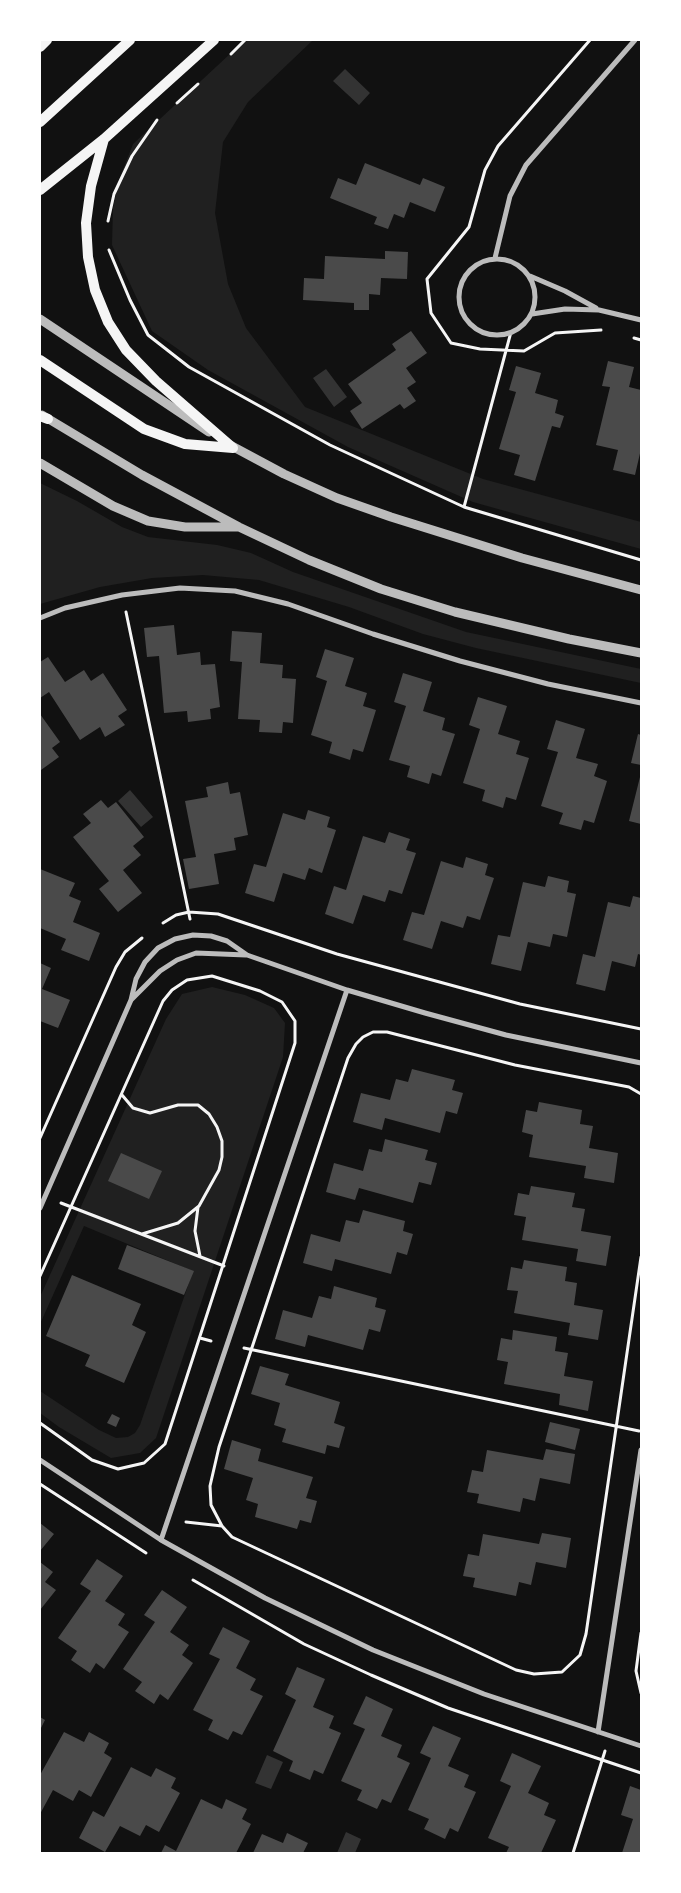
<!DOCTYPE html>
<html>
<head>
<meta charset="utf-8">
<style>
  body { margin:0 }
  #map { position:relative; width:681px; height:1893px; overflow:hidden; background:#111; font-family:Quicksand,sans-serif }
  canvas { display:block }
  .frame { position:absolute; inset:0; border:41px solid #fff; pointer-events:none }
</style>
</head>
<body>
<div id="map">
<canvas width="681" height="1893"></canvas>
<div class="frame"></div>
</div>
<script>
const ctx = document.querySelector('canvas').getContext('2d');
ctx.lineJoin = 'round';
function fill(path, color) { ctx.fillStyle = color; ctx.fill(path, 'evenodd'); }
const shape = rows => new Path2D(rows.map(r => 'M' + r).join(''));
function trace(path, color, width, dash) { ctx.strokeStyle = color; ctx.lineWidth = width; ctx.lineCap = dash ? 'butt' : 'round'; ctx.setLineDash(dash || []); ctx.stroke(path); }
fill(shape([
  [245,40,313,40,248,102,223,142,215,213,228,284,246,328,305,407,483,479,641,522,641,549,473,502,348,447,208,370,152,331,112,245,113,208,119,180,133,144],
  [40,483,77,501,122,527,148,537,217,545,251,553,293,572,466,632,641,669,641,683,476,648,423,634,349,607,259,580,203,575,152,578,100,587,40,604],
  [212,987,245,995,274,1008,285,1023,283,1057,156,1438,140,1453,111,1458,59,1427,40,1413,40,1391,99,1430,116,1438,128,1437,135,1433,140,1425,193,1271,84,1226,40,1324,40,1297,166,1019,182,994]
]), '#202020');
fill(shape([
  [345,69,370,93,359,105,333,81],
  [326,369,347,397,334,407,313,378],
  [130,790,153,817,141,827,118,801],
  [267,1755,283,1762,271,1789,255,1783],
  [346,1832,361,1839,355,1853,337,1853]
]), '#333');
fill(shape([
  [365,163,420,185,423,178,445,187,435,212,410,202,404,218,394,214,388,229,374,224,377,217,330,198,338,178,356,185],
  [385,251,408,252,407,279,381,278,380,295,369,294,369,310,354,310,354,303,303,300,304,278,324,279,325,256,385,259],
  [411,331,427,353,406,368,416,382,407,388,416,401,404,409,400,404,362,429,350,411,362,403,348,384,396,350,392,344],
  [608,361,634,367,629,387,641,390,641,449,635,475,613,470,618,450,596,445,610,387,602,386],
  [516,366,541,373,535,393,558,400,555,413,564,416,560,428,552,426,535,481,514,475,520,455,499,449,516,392,509,390],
  [174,625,177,655,200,652,201,665,215,664,220,707,210,709,211,719,188,722,187,711,164,713,159,656,147,657,144,628],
  [232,631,262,633,260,663,283,665,282,678,296,679,293,723,283,722,282,733,259,732,260,720,238,719,242,662,230,661],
  [325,649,354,658,345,686,367,693,363,706,376,710,363,752,353,749,350,760,329,753,332,742,311,735,327,681,316,677],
  [48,657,65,682,84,670,91,681,103,673,127,710,118,716,125,725,105,737,100,727,80,740,49,692,40,698,40,662],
  [403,673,432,682,423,711,445,718,442,730,455,734,441,776,432,773,429,784,407,777,410,766,389,760,406,706,394,702],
  [478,697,507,706,498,734,520,741,516,754,529,758,516,800,506,797,503,808,482,801,485,790,463,783,480,729,469,725],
  [40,714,60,742,52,748,59,757,41,770],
  [556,720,585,729,576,758,598,764,594,776,607,781,594,823,584,820,581,830,559,824,563,813,541,806,558,752,547,749],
  [638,734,641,735,641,765,631,763],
  [640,777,641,777,641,824,629,821],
  [228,782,230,794,240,792,248,835,234,838,236,850,214,854,219,884,189,889,183,859,196,857,185,801,208,797,206,787],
  [101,800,108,808,116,802,144,837,133,846,141,855,123,870,142,893,118,912,99,889,109,881,73,837,91,823,83,814],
  [308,810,330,817,327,827,336,830,322,873,309,868,305,880,283,873,274,902,245,893,254,864,266,867,283,813,305,820],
  [389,832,410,839,406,850,416,853,402,894,389,890,385,902,363,895,353,924,325,914,334,886,346,890,363,836,385,843],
  [466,857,488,864,485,875,494,878,480,920,467,916,463,928,441,921,432,949,403,940,412,912,424,915,441,861,463,868],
  [40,869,75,883,69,896,81,901,73,922,100,933,89,961,61,950,66,939,40,928],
  [548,876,569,881,567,892,576,894,567,937,553,934,550,947,528,942,521,971,491,964,498,935,510,937,523,882,545,887],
  [633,896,641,898,641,955,638,954,635,967,612,961,605,991,576,984,583,954,595,957,608,902,630,907],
  [40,963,51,968,42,989,70,1000,58,1028,40,1021],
  [412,1069,455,1080,452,1090,463,1093,457,1114,446,1111,440,1133,385,1118,382,1130,353,1122,361,1093,390,1100,396,1079,408,1082],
  [539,1102,582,1110,580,1124,593,1126,589,1148,618,1153,614,1183,584,1178,586,1166,529,1157,533,1135,522,1132,526,1110,537,1112],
  [385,1139,428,1150,425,1160,437,1163,431,1185,419,1182,413,1203,359,1188,355,1200,326,1192,334,1163,363,1171,369,1149,382,1152],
  [121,1153,162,1171,149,1199,108,1181],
  [531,1186,575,1193,572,1207,585,1209,581,1231,611,1236,606,1266,576,1261,578,1249,522,1240,526,1217,514,1215,518,1193,529,1195],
  [363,1210,405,1221,403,1231,413,1234,407,1255,397,1252,391,1274,335,1259,332,1271,303,1263,311,1234,340,1242,346,1220,359,1223],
  [127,1245,194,1271,184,1295,118,1269],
  [524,1260,567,1267,565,1281,577,1283,574,1305,603,1310,598,1340,568,1335,570,1323,514,1313,518,1291,507,1290,511,1267,522,1269],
  [72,1275,141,1304,132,1325,146,1332,124,1383,85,1366,90,1355,46,1336],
  [334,1286,377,1298,375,1307,386,1310,380,1332,369,1329,363,1350,308,1335,305,1347,275,1339,283,1310,312,1318,319,1296,331,1299],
  [513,1330,557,1337,555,1351,568,1353,564,1376,593,1381,588,1411,559,1405,560,1394,504,1384,508,1362,497,1360,501,1338,512,1340],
  [260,1366,289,1374,285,1385,340,1402,334,1423,345,1427,339,1448,327,1445,325,1454,282,1442,286,1429,274,1425,280,1403,251,1394],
  [112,1414,120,1418,116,1427,107,1423],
  [550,1422,580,1429,575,1450,545,1442],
  [232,1440,261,1449,258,1461,313,1477,306,1498,317,1501,311,1523,300,1520,297,1529,255,1517,258,1504,246,1500,253,1478,224,1469],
  [546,1449,575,1454,570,1484,540,1478,535,1501,523,1498,520,1512,477,1503,479,1494,467,1492,472,1470,483,1472,487,1450,543,1460],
  [40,1523,54,1534,40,1551],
  [542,1533,571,1538,566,1568,536,1562,531,1585,519,1582,516,1596,473,1587,475,1578,463,1576,468,1554,479,1556,483,1534,539,1544],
  [97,1559,123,1576,105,1601,125,1614,118,1625,129,1632,104,1669,96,1663,90,1673,71,1660,77,1651,58,1638,91,1591,80,1584],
  [40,1562,53,1572,45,1582,56,1590,40,1610],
  [162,1590,187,1607,170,1632,189,1645,182,1655,193,1663,168,1700,160,1694,154,1704,135,1691,142,1682,123,1669,155,1622,144,1615],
  [223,1627,250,1641,236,1668,256,1679,250,1690,263,1696,242,1735,233,1731,228,1740,208,1730,213,1720,193,1710,220,1659,209,1654],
  [297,1667,325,1679,313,1707,334,1716,329,1728,341,1733,323,1774,314,1770,310,1780,289,1771,293,1761,273,1751,296,1700,285,1694],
  [366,1696,393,1709,381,1736,402,1745,397,1757,410,1763,391,1803,382,1799,377,1809,357,1800,362,1790,341,1781,365,1729,353,1724],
  [40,1717,45,1720,40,1730],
  [433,1726,461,1738,448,1766,469,1775,464,1787,476,1792,458,1832,450,1828,445,1839,424,1829,429,1819,408,1810,431,1758,420,1753],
  [64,1732,84,1742,89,1732,109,1743,104,1753,112,1758,91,1797,79,1790,73,1801,53,1790,40,1814,40,1775],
  [512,1753,541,1766,528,1793,549,1803,544,1815,556,1820,541,1853,506,1853,509,1847,488,1838,511,1786,500,1781],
  [131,1767,151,1777,156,1768,176,1778,171,1788,180,1793,159,1832,146,1825,140,1836,120,1826,105,1852,79,1838,93,1811,104,1817],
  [630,1786,641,1790,641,1853,622,1853,633,1819,621,1815],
  [201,1799,222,1809,226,1799,247,1809,242,1819,251,1824,236,1853,161,1853,165,1845,176,1851],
  [287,1833,308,1843,303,1853,253,1853,262,1834,283,1843]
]), '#4a4a4a');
trace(shape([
  [590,40,498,146,485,170,469,227,427,279,431,313,451,343,480,349,524,351,555,333,601,330],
  [231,54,245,40],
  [177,103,198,84],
  [108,221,114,194,132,156,157,120],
  [109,250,130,300,148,335,189,367,330,445,464,507,641,560],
  [634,338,641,340],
  [464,507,511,332],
  [126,612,190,919],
  [163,923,176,915,189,912,218,914,337,954,520,1004,641,1029],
  [122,1095,133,1108,150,1113,178,1105,198,1105,209,1114,217,1127,222,1141,222,1157,219,1170,199,1206,178,1223,142,1234],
  [40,1138,116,967,125,952,142,938],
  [61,1203,224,1266],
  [198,1207,195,1231,200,1256],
  [40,1276,163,1001,172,990,187,980,212,976,260,991,282,1002,295,1021,295,1043,165,1444,144,1463,118,1469,92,1460,40,1423],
  [200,1338,211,1341],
  [244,1348,639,1431],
  [40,1484,146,1553],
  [186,1522,222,1526,232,1537,516,1670,534,1674,562,1672,580,1655,586,1634,641,1257],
  [222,1526,211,1505,210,1486,219,1447,348,1058,356,1044,363,1037,373,1032,387,1032,515,1065,629,1087,641,1094],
  [193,1580,304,1644,371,1675,448,1708,641,1773],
  [641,1633,636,1671,641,1693],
  [573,1853,605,1751]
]), '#f5f5f5', 3);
trace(shape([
  [495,258,510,196,526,165,635,40],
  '459 297a38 38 0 1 1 76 0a38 38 0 1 1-76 0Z',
  [530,276,565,291,596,308],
  [532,314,565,309,599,310,641,320],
  [40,618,65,608,122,595,180,588,235,591,288,604,373,634,460,661,548,684,641,703],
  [131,1000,160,971,177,960,196,953,246,955],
  [40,1208,131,1000,136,979,145,962,158,948,175,939,193,935,211,936,227,941,247,955,347,990,425,1013,506,1035,641,1063],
  [40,1460,161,1540,265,1598,373,1650,484,1694,641,1746],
  [161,1540,347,990],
  [598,1732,641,1450]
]), '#bcbcbc', 5);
trace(shape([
  [40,319,209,432],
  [42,415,142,475,239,527,309,560,381,589,455,612,569,639,641,653],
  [228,444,284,474,337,498,391,517,522,558,641,590],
  [40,463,113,506,148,521,185,527,237,527]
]), '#bcbcbc', 9);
trace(shape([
  [40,47,47,40],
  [40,122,130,40],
  [104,139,91,186,86,223,88,257,95,290,108,322,126,350,156,381,233,448],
  [40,190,104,139,214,40],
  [40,360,144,429,185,444,233,448],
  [40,416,48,419]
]), '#f5f5f5', 10);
</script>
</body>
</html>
